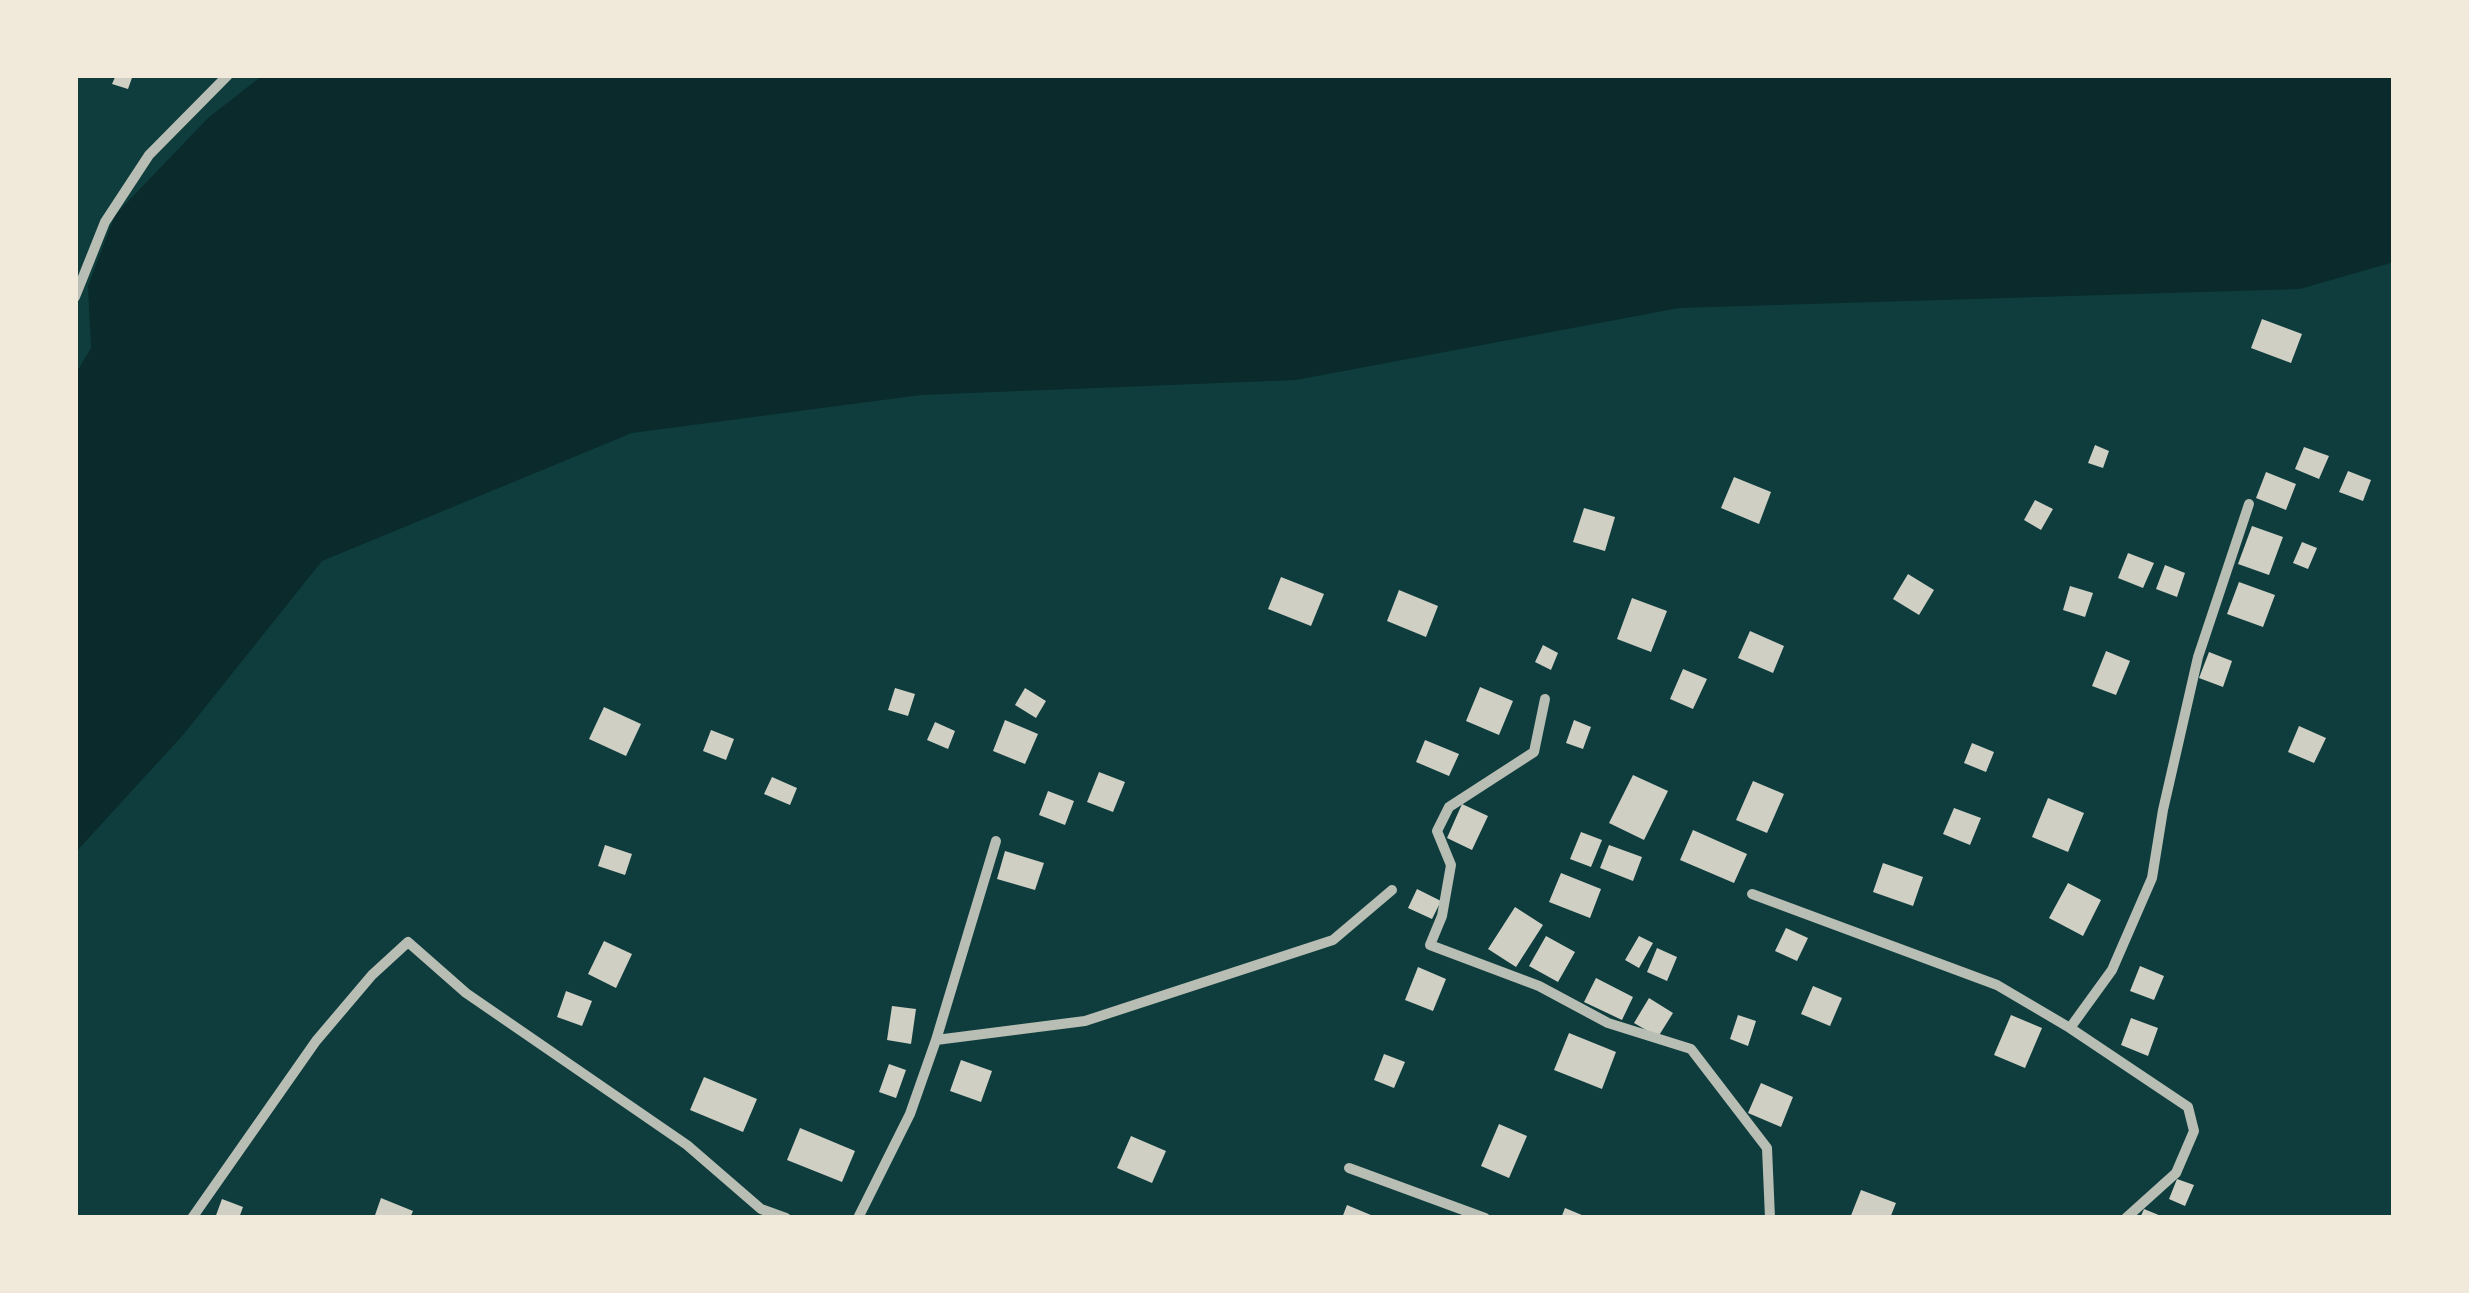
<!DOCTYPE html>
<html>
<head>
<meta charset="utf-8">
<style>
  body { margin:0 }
  #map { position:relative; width:2469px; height:1293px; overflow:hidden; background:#0f3d3e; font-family:"Open Sans",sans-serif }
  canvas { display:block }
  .frame { position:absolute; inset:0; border:78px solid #f1e9da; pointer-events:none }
</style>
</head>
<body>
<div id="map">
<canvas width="2469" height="1293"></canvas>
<div class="frame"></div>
</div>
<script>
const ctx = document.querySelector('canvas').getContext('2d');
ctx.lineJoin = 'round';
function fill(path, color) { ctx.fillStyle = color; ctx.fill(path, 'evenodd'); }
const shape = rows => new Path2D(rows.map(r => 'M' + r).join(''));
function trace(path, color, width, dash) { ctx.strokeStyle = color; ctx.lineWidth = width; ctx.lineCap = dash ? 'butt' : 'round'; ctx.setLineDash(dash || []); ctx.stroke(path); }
fill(shape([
  [263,75,2394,75,2394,262,2300,289,1679,308,1296,380,921,395,632,433,322,561,183,735,75,853,75,375,91,348,88,286,115,215,208,118]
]), '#0a2a2b');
fill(shape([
  [116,75,133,75,128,89,112,84],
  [2262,319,2302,334,2291,363,2251,348],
  [2095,445,2109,451,2103,468,2088,463],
  [2304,447,2329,456,2319,479,2295,469],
  [2348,471,2371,480,2363,501,2339,492],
  [2266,472,2296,484,2286,510,2256,498],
  [1734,477,1771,492,1759,524,1721,508],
  [2035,500,2053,509,2041,530,2024,520],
  [1584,508,1615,517,1605,551,1573,542],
  [2252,526,2283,537,2269,575,2238,564],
  [2302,542,2317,548,2308,569,2293,563],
  [2128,553,2154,563,2143,588,2118,578],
  [2165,565,2185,573,2177,597,2156,589],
  [1908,574,1934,590,1919,615,1893,599],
  [1281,577,1324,594,1311,626,1268,609],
  [2239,582,2275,595,2263,627,2227,614],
  [2070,586,2093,593,2085,617,2063,610],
  [1399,590,1438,606,1426,637,1387,621],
  [1632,598,1667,611,1651,652,1617,639],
  [1750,631,1784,646,1773,673,1738,658],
  [1543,645,1558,653,1551,670,1535,662],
  [2106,651,2130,661,2116,695,2092,686],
  [2209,652,2232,661,2223,687,2199,678],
  [1683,669,1707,679,1693,709,1670,699],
  [1480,687,1513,701,1499,735,1466,721],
  [895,688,915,694,908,716,888,710],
  [1025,688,1046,701,1036,718,1015,705],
  [604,707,641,724,626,756,589,739],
  [1005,720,1038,734,1025,764,993,751],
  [1574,720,1591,727,1583,749,1566,743],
  [935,722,955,731,948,749,927,740],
  [2299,726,2326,738,2314,763,2288,752],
  [711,730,734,739,726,760,703,751],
  [1425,740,1459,754,1449,776,1416,762],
  [1972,743,1994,752,1986,772,1964,763],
  [1099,772,1125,782,1113,812,1087,802],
  [1633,775,1668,791,1644,840,1609,823],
  [772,777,797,788,790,805,764,794],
  [1753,781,1784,794,1767,833,1736,820],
  [1048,791,1074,801,1065,825,1039,815],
  [2048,798,2084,813,2068,852,2032,837],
  [1462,804,1488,816,1472,850,1447,838],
  [1954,808,1981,818,1970,845,1943,834],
  [1693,830,1747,854,1734,883,1680,860],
  [1581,832,1602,840,1591,867,1570,859],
  [605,845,632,854,625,875,598,866],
  [1609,845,1642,857,1633,881,1600,868],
  [1005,851,1044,863,1035,890,997,879],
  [1883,863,1923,877,1913,906,1873,892],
  [1561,873,1601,889,1590,918,1549,902],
  [2068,883,2101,900,2083,936,2049,918],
  [1417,889,1441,901,1432,919,1408,908],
  [1515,907,1543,925,1516,967,1488,949],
  [1786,928,1808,938,1797,961,1775,951],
  [1546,936,1575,952,1558,982,1529,966],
  [1639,936,1653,943,1639,968,1625,960],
  [604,941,632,954,616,988,588,974],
  [1657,948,1677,957,1667,981,1647,972],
  [2140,966,2164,976,2154,1000,2130,991],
  [1418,967,1446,979,1433,1011,1405,1000],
  [1596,978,1633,997,1622,1020,1584,1002],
  [1813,986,1842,998,1830,1026,1801,1014],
  [566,991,592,1001,582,1026,557,1017],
  [1649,998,1673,1013,1658,1037,1634,1023],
  [892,1006,916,1009,911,1044,887,1040],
  [1738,1015,1756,1021,1748,1046,1730,1039],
  [2011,1015,2042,1028,2025,1068,1994,1055],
  [2131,1018,2158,1028,2148,1056,2121,1045],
  [1569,1033,1616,1052,1602,1089,1554,1070],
  [1384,1054,1405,1062,1394,1088,1374,1080],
  [961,1060,992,1071,981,1102,950,1091],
  [889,1064,906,1070,896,1098,879,1092],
  [704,1077,757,1099,743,1132,690,1110],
  [1761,1083,1793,1097,1781,1127,1748,1113],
  [1499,1124,1527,1136,1509,1178,1481,1166],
  [800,1128,855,1151,842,1182,787,1160],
  [1131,1136,1166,1151,1152,1183,1117,1168],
  [2177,1179,2194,1185,2185,1206,2169,1199],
  [1861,1190,1896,1203,1890,1218,1850,1218],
  [381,1198,413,1211,410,1218,374,1218],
  [222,1199,243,1207,239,1218,215,1218],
  [1347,1205,1378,1218,1342,1218],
  [1565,1208,1589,1218,1561,1218],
  [2144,1209,2166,1218,2140,1218]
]), '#cfcfc3');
trace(shape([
  [75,297,105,222,149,155,228,75],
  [1545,699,1534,752,1449,807,1437,831,1451,865,1442,916,1430,945,1539,986,1608,1023,1691,1049,1767,1148,1770,1218],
  [1752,894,1997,985,2070,1028,2188,1107,2194,1131,2176,1173,2126,1218],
  [2070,1028,2112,970,2152,878,2163,810,2198,657,2249,504],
  [936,1040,996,841],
  [1349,1168,1485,1218],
  [192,1218,316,1041,372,975,408,942,466,993,687,1145,761,1209,786,1218],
  [858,1218,910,1114,936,1040,1085,1021,1333,940,1392,890]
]), '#b8beb3', 10);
</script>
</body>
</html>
